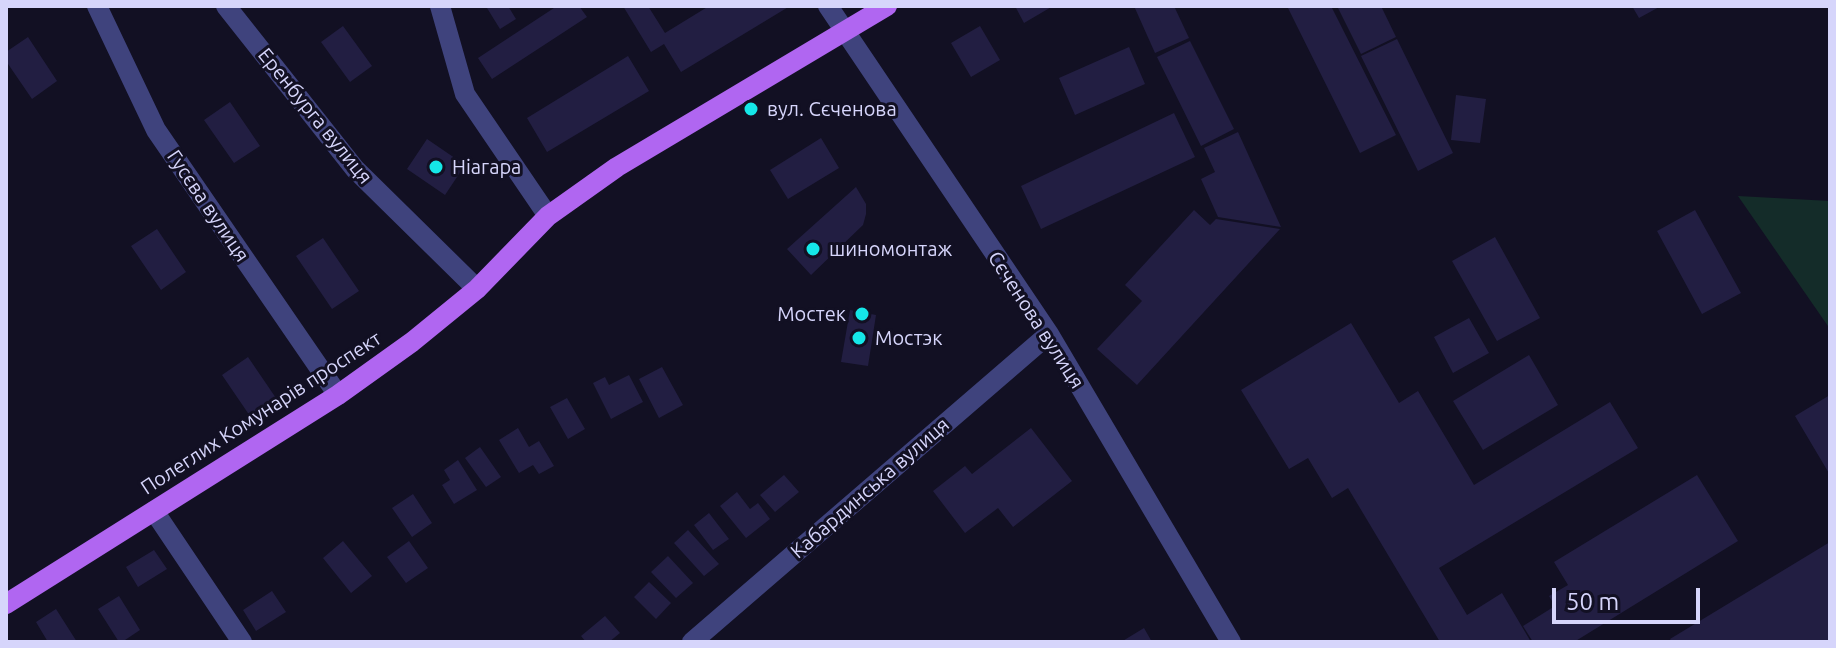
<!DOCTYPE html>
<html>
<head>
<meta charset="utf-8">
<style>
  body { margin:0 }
  #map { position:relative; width:1836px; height:648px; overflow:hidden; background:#121023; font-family:Ubuntu,sans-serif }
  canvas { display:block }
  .frame { position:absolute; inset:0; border:8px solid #d6d5fb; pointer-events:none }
  .scale { position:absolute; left:1552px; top:588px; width:148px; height:36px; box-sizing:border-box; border:4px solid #d6d5fb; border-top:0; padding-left:10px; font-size:24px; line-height:28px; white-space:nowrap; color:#d6d5fb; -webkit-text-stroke:6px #121023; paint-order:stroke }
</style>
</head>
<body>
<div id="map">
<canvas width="1836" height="648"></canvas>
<div class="frame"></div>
<div class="scale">50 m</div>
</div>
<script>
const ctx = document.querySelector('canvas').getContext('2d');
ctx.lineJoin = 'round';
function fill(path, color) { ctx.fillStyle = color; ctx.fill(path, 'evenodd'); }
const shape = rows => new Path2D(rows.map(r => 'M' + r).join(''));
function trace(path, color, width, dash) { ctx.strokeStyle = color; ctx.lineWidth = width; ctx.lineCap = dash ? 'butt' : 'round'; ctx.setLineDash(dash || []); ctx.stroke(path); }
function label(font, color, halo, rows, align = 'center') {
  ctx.font = font + ' Ubuntu,sans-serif'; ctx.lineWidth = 6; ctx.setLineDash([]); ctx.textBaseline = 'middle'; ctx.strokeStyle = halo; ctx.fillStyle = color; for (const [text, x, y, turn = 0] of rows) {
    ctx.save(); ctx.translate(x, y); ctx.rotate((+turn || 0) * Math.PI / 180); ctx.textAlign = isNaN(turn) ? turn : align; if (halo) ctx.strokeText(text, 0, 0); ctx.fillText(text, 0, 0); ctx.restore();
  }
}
fill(shape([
  [1738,196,1830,201,1830,329]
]), '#142c29');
fill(shape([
  [489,6,508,6,516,19,500,29,487,8],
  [557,6,579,6,587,17,492,79,478,58],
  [623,6,648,6,665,33,709,6,790,6,681,72,664,44,651,52],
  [1015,6,1053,6,1024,23],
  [1134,6,1174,6,1189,38,1155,53],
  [1287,6,1331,6,1396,135,1360,153],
  [1337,6,1381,6,1396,37,1361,54],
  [1632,6,1661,6,1639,18],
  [343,26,372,66,350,82,321,42],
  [980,26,1000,60,971,77,951,43],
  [28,37,57,81,32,99,6,61,6,52],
  [1397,39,1453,153,1418,171,1361,56],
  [1190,41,1234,129,1201,146,1157,57],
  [1129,47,1145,84,1075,115,1059,78],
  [628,56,649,91,547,152,527,118],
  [1456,95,1486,99,1480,143,1451,140],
  [230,102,260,146,234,163,204,120],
  [1174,113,1195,157,1041,229,1021,186],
  [1238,132,1281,227,1218,217,1201,179,1215,172,1204,148],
  [821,138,839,168,788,199,770,170],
  [427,139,465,165,445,195,407,169],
  [856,187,866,204,866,214,863,225,811,275,787,249],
  [1194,210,1210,225,1216,219,1280,229,1137,385,1097,349,1142,301,1125,285],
  [1695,210,1741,293,1702,314,1657,231],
  [157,229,186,272,161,290,131,246],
  [1495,237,1540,318,1497,341,1452,261],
  [323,238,359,291,332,309,296,256],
  [850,310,876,315,868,366,841,362],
  [1469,318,1489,353,1453,373,1434,337],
  [1351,323,1399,403,1418,391,1474,485,1610,402,1638,448,1439,568,1467,615,1502,593,1531,642,1440,642,1348,488,1332,498,1308,458,1289,469,1241,390],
  [1529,355,1558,405,1483,450,1453,401],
  [248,357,278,401,252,419,222,375],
  [662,367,683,405,659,418,639,379],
  [629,375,643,402,611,419,593,383,605,377,609,385],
  [1830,395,1830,475,1795,416],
  [567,398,585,429,568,439,550,407],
  [518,428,529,447,539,441,554,466,539,474,533,465,519,473,499,440],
  [1031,428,1072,481,1013,527,998,508,965,533,933,491,965,466,972,474],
  [480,447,501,477,486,487,465,458],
  [458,460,477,490,454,504,442,485,450,480,444,470],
  [784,475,799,492,775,512,760,495],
  [1697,475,1738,541,1574,642,1533,642,1523,626,1555,606,1549,596,1568,585,1554,562],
  [737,492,750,509,758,503,770,519,746,538,720,506],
  [413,494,432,523,412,537,392,508],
  [709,513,729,539,713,550,694,525],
  [688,530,719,564,704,576,674,543],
  [343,541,372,576,351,593,323,558],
  [409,541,428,568,406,583,387,557],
  [1830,542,1830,642,1672,642,1670,639],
  [154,550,167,569,138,587,126,567],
  [668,556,693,583,676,598,651,572],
  [649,582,671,603,656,619,634,597],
  [272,591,286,612,256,631,243,610],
  [119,596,140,630,122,642,119,642,98,609],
  [56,609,77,642,48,642,36,622],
  [605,616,620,633,609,642,586,642,581,636],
  [1144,628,1152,642,1121,642]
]), '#221e42');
trace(shape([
  [97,6,156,130,338,395],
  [226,6,355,169,477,289],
  [440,6,465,94,548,216],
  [828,6,1049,334,1231,642],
  [154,511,242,642],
  [692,642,1049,334]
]), '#3f437d', 20);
trace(shape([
  [6,604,338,395,412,342,477,289,548,216,617,167,887,6]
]), '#b066f1', 20);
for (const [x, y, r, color] of [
  [751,109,8,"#15e7e8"],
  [436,167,8,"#15e7e8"],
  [813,249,8,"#15e7e8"],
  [862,314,8,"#15e7e8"],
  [859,338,8,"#15e7e8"]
]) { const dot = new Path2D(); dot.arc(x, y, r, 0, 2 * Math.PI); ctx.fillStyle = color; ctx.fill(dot); trace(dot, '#121023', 3); }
label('20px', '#d6d5fb', '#121023', [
  ["вул. Сєченова",767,109],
  ["Ніагара",452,167],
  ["шиномонтаж",829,249],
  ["Мостек",846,314,"right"],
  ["Мостэк",875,338]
], 'left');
label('20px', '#d6d5fb', '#121023', [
  ["Еренбурга вулиця",315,116,51],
  ["Гусєва вулиця",208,206,56],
  ["Сєченова вулиця",1036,320,57],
  ["Полеглих Комунарів проспект",261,413,-33],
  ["Кабардинська вулиця",870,488,-41]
]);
</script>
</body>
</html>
